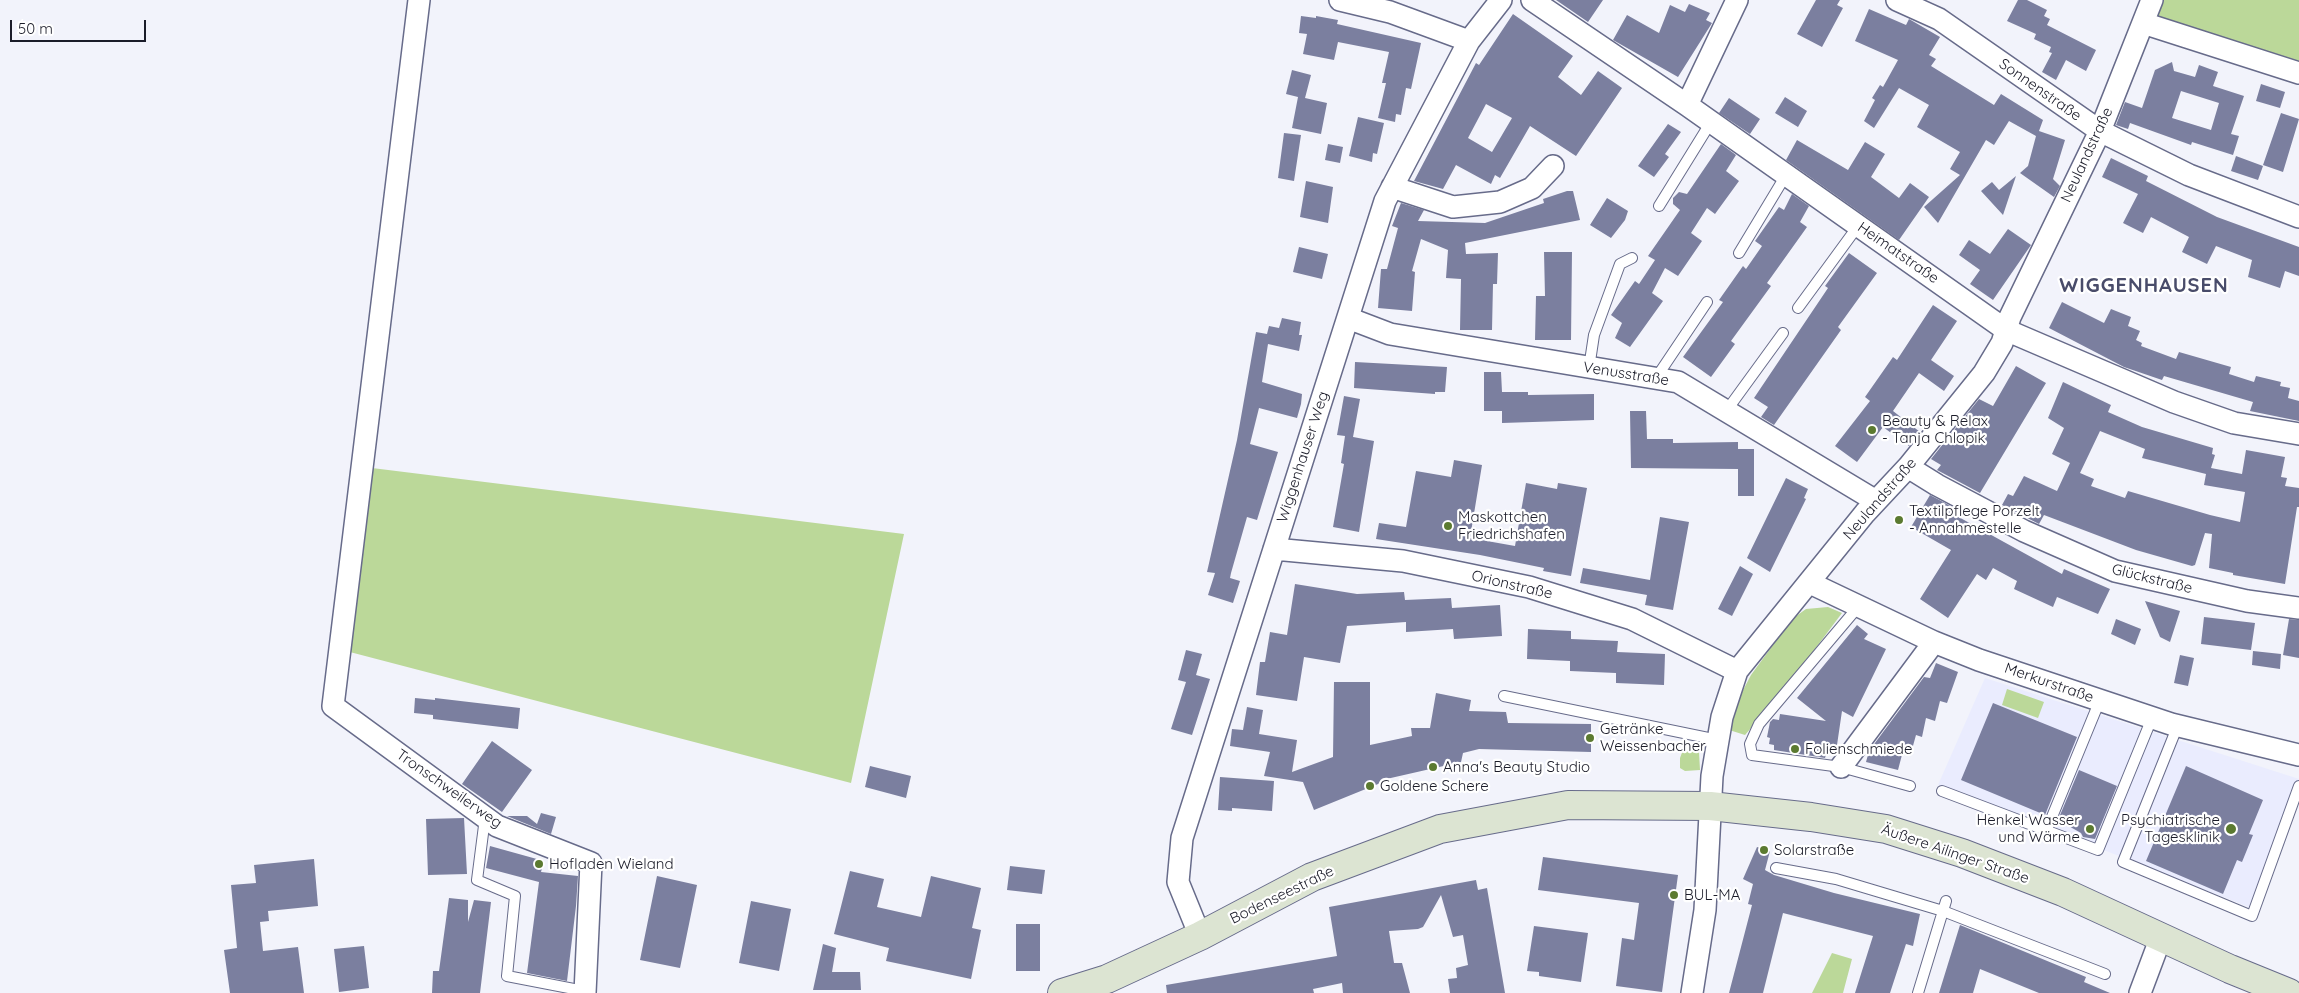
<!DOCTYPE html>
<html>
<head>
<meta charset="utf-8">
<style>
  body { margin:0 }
  #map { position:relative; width:2299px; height:993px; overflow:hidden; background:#f2f3fb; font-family:Quicksand,sans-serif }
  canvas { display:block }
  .scale { position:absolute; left:10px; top:20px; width:136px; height:22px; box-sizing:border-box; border:2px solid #1b1c29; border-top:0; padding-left:6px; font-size:15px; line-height:18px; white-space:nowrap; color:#1b1c29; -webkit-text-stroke:4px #fff; paint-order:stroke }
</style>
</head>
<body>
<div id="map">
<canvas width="2299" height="993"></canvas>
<div class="scale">50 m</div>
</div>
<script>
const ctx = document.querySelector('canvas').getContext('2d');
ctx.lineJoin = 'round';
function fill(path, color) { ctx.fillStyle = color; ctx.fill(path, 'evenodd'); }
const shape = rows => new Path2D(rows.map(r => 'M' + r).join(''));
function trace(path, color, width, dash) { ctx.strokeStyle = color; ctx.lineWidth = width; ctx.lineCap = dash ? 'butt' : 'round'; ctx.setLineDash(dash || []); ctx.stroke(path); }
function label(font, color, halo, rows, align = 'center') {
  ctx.font = font + ' Quicksand,sans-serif'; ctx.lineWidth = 4.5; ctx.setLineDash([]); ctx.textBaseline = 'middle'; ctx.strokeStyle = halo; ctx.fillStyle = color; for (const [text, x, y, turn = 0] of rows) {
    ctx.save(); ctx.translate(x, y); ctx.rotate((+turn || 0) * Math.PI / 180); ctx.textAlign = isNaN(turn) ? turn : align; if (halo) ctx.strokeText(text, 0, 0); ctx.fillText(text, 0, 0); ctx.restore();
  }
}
fill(shape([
  [1985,678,2299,779,2249,907,1938,785]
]), '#eaecfe');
fill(shape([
  [2157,0,2299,0,2299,64,2154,18],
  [372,468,904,534,851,783,346,651],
  [1828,607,1842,613,1788,685,1745,735,1726,729,1730,715,1751,675,1792,619,1806,609],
  [2007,689,2044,702,2038,718,2002,705],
  [1684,747,1695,749,1699,752,1700,770,1685,771,1680,768,1680,758],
  [1832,953,1852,959,1843,993,1812,993]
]), '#bbd899');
fill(shape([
  [1556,0,1603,0,1588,22],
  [1816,0,1840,0,1837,5,1843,8,1822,47,1797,34],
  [2018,0,2027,0,2047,10,2044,16,2050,19,2047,25,2096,50,2086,71,2066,60,2056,80,2042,72,2052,53,2049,52,2051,47,2034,39,2036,34,2007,21],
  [1689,4,1710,13,1706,20,1712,23,1678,77,1613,40,1627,15,1659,33,1670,5,1685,12],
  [1869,9,1906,25,1909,19,1940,37,1929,55,1936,59,1931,66,1994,105,2001,94,2043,120,2039,131,2065,140,2053,179,2060,186,2054,197,2020,173,2028,166,2036,136,2009,121,1994,145,1986,140,1938,223,1924,207,1960,175,1950,169,1960,152,1917,127,1929,105,1899,88,1874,128,1864,121,1875,100,1872,98,1880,85,1883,87,1898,60,1855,41],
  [1513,14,1573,56,1558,77,1581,95,1598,71,1622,88,1576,156,1530,126,1500,178,1495,175,1491,184,1456,165,1443,189,1414,181,1476,63,1479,65],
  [1486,104,1512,118,1492,152,1468,138],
  [1301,16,1316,18,1316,16,1338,20,1337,24,1421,43,1411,89,1406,88,1401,115,1396,114,1395,122,1378,118,1386,83,1382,83,1389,52,1338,42,1334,60,1303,54,1307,34,1299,33],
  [2172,62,2174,71,2195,77,2199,65,2218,72,2213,86,2244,96,2231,134,2239,136,2233,155,2192,142,2191,145,2130,123,2128,129,2116,125,2125,102,2142,108,2155,70],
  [2181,91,2219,103,2211,130,2172,118],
  [1292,70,1311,75,1305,98,1327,103,1321,134,1292,128,1298,97,1286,94],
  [2261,84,2285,92,2280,108,2256,101],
  [1785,97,1807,111,1798,127,1775,113],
  [1729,98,1760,119,1750,134,1719,113],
  [2281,113,2299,119,2283,172,2263,165],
  [1358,117,1384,123,1377,154,1373,153,1372,162,1349,156],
  [1668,124,1681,132,1665,154,1669,157,1654,177,1638,166],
  [1284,133,1301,135,1294,181,1278,178],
  [1797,140,1848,170,1865,142,1885,154,1871,177,1899,198,1910,183,1929,197,1899,240,1786,160],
  [1328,144,1343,147,1340,163,1325,160],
  [1721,144,1736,155,1726,171,1739,181,1715,214,1707,208,1691,233,1702,241,1678,276,1665,268,1652,293,1663,301,1630,347,1615,338,1622,323,1611,315,1635,281,1639,284,1655,260,1648,256,1680,210,1673,204,1673,198,1679,192,1687,194],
  [2236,156,2263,166,2258,180,2231,171],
  [2111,158,2148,176,2146,181,2217,217,2299,247,2299,276,2285,271,2280,288,2248,277,2252,260,2216,246,2207,264,2182,252,2189,237,2151,217,2143,233,2123,223,2138,194,2102,177],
  [2016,176,2003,215,1981,191,1992,182,1999,190],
  [1306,181,1333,187,1328,223,1300,217],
  [1567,191,1573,191,1580,220,1465,243,1466,254,1498,253,1497,284,1493,284,1492,330,1460,330,1461,279,1446,278,1448,250,1421,239,1412,271,1415,272,1412,311,1378,308,1381,269,1387,269,1398,228,1392,226,1401,203,1424,210,1418,221,1485,223,1544,203,1543,199],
  [1792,194,1809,206,1800,222,1807,227,1767,283,1771,286,1731,341,1735,344,1711,377,1683,357,1723,302,1719,300,1743,266,1746,269,1762,246,1755,241,1779,207,1784,210],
  [1607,198,1628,211,1625,220,1611,238,1590,225],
  [2008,229,2031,245,1993,300,1970,284,1980,270,1959,255,1969,240,1990,254],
  [1299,247,1328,254,1322,279,1293,272],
  [1544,252,1572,252,1571,340,1535,340,1536,296,1545,296],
  [1849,253,1877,273,1838,327,1841,330,1774,425,1761,417,1768,407,1754,398,1828,288,1825,286],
  [2062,302,2104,323,2111,309,2131,317,2128,326,2140,331,2136,340,2142,343,2141,346,2176,359,2179,352,2231,367,2229,374,2254,382,2256,376,2281,382,2280,386,2290,388,2288,398,2299,401,2299,421,2250,411,2253,402,2164,376,2162,380,2124,367,2049,328],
  [1933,305,1957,321,1931,360,1954,376,1944,391,1919,373,1893,411,1920,432,1909,446,1883,427,1857,462,1835,446,1870,401,1865,397,1893,357,1897,360],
  [1282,318,1301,322,1299,335,1302,335,1299,351,1268,344,1262,382,1302,394,1301,404,1297,418,1259,408,1250,444,1278,452,1257,520,1247,517,1231,573,1230,578,1240,581,1233,603,1208,595,1215,573,1207,572,1237,440,1256,332,1267,334,1269,326,1279,328],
  [1355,362,1447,367,1445,392,1435,392,1435,394,1354,388],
  [2016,366,2046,383,1980,493,1937,470,1941,465,1931,459,1979,399,1993,406],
  [1484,372,1501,372,1502,392,1528,392,1528,395,1594,394,1594,420,1502,423,1502,411,1484,411],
  [2063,382,2111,405,2108,412,2142,427,2213,448,2212,454,2215,455,2211,468,2242,474,2246,450,2285,457,2281,477,2287,478,2285,486,2299,488,2299,507,2297,507,2285,584,2233,575,2233,573,2209,568,2212,534,2205,533,2195,565,2192,566,2136,550,2044,515,2039,524,2002,505,2008,494,2013,496,2024,476,2057,491,2070,463,2052,454,2064,428,2048,418],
  [2100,431,2145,449,2142,458,2206,474,2204,485,2245,492,2240,522,2210,515,2128,491,2125,498,2091,486,2094,479,2080,473],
  [1344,396,1360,399,1353,437,1348,436,1374,441,1359,532,1333,527,1344,464,1341,463,1345,436,1337,435],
  [1630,411,1646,411,1647,439,1673,439,1673,443,1738,442,1738,449,1754,449,1754,496,1738,496,1738,469,1631,468],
  [1454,460,1482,465,1470,538,1515,546,1526,483,1557,489,1558,483,1587,488,1571,576,1543,571,1544,568,1480,555,1376,539,1379,523,1406,527,1416,471,1451,477],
  [1786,478,1808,489,1804,498,1806,499,1770,572,1747,558],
  [1930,495,1958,510,1955,515,2062,574,2064,569,2110,589,2098,614,2057,597,2053,607,2014,589,2017,581,1993,568,1986,580,1977,574,1948,618,1920,599,1951,550,1911,527],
  [1660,517,1689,522,1673,610,1645,605,1647,595,1580,583,1583,568,1650,580],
  [1740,566,1753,574,1732,616,1718,609],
  [1295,584,1357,594,1404,592,1405,600,1451,598,1452,608,1500,605,1502,636,1454,639,1453,629,1406,632,1406,622,1347,626,1340,663,1304,657,1297,701,1256,695,1260,662,1265,662,1270,632,1287,635],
  [2145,601,2180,611,2170,642,2160,637],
  [2204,617,2255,623,2251,650,2201,644],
  [2116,619,2141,629,2135,645,2111,634],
  [2289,619,2299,620,2299,658,2283,655],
  [1857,625,1868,634,1864,639,1886,649,1853,717,1842,711,1837,745,1834,745,1833,752,1827,751,1825,758,1774,750,1774,745,1769,744,1770,738,1767,737,1770,722,1773,719,1779,720,1780,714,1826,721,1797,698],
  [1528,629,1571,631,1571,639,1618,641,1617,652,1665,654,1664,685,1616,683,1616,673,1570,671,1570,661,1527,659],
  [1186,650,1202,654,1196,675,1210,679,1192,735,1171,729,1186,682,1178,680],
  [2253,651,2281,654,2280,669,2252,665],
  [2180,655,2194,658,2188,686,2174,683],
  [1936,663,1958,672,1947,703,1940,701,1935,721,1926,718,1922,737,1916,735,1911,753,1903,751,1898,770,1866,762,1869,751,1924,677,1930,678],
  [1334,682,1370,682,1370,745,1412,736,1411,728,1430,728,1436,693,1471,700,1469,711,1506,712,1508,723,1591,724,1591,752,1479,749,1463,753,1461,762,1382,780,1383,782,1314,810,1303,782,1264,776,1270,752,1230,746,1232,729,1243,730,1247,707,1263,710,1259,734,1297,740,1292,772,1333,757],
  [415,698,435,700,435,698,520,708,518,729,433,719,433,715,414,713],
  [1993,703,2077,737,2045,815,1961,780],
  [492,741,532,770,502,812,462,784],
  [870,766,911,776,906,798,865,787],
  [2186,766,2263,800,2249,834,2253,835,2242,862,2237,860,2223,894,2146,861],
  [2079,770,2117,786,2095,839,2083,837,2081,833,2058,820],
  [1220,777,1274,781,1272,811,1232,808,1232,811,1218,810],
  [541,813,556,817,551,834,507,816,527,816,537,824],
  [464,818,467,874,428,875,426,819],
  [490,846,544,861,541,872,578,876,576,906,567,981,527,973,539,882,486,868],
  [1757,847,1770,851,1765,870,1774,875,1834,893,1920,914,1913,946,1906,944,1890,993,1855,993,1873,936,1783,913,1763,993,1729,993,1752,905,1748,904,1753,884,1743,879],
  [1543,857,1678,875,1662,992,1616,986,1622,938,1634,940,1639,903,1538,890],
  [314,859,318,906,268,911,269,921,260,922,263,951,298,947,304,993,230,993,224,950,237,948,231,885,256,883,254,865],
  [1010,866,1045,870,1042,894,1007,890],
  [850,871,884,879,877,907,921,917,931,876,981,888,972,928,981,930,971,979,886,961,889,948,834,934],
  [657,876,697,885,680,968,640,960],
  [1476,880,1478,890,1487,888,1505,993,1450,993,1448,979,1457,978,1456,968,1468,965,1463,935,1453,937,1441,895,1423,927,1418,929,1389,931,1394,963,1402,963,1410,993,1343,993,1342,983,1313,989,1314,993,1167,993,1166,985,1337,956,1329,907],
  [449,898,468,900,468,922,474,900,491,902,480,993,432,993,433,971,439,971],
  [751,901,791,909,779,971,739,963],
  [1016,924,1040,924,1040,971,1016,971],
  [1960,925,2086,977,2084,982,2110,993,2039,993,1980,969,1973,993,1939,993],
  [1534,926,1588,933,1581,982,1539,976,1539,972,1527,971],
  [823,944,836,948,832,972,860,972,861,990,813,990],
  [364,946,369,988,339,992,334,949]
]), '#7b7f9f');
const service = shape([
  [1659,206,1711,122],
  [1739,253,1786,175],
  [1798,308,1858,226],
  [1589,368,1594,335,1620,264,1632,258],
  [1656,378,1707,302],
  [1727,410,1783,333],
  [1858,607,1759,724,1750,744,1752,755,1841,767,1910,786],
  [1504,696,1718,740],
  [2178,725,2123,862,2252,916,2299,786],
  [1942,791,2098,850,2152,718],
  [485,818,477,880,515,896,507,976,584,991],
  [2047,829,2100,700],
  [1776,868,1836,879,1943,911,2105,974],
  [1918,993,1946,901]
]);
const minor = shape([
  [419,0,333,706,497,826,591,863,585,993],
  [1340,0,1390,12,1469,41],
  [1532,0,1687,105,2006,330,2174,402,2234,423,2299,434],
  [1897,0,1939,19,2100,131,2189,175,2299,217],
  [2143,23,2299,73],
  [1687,105,1737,0],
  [1392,187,1453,207,1500,202,1532,188,1553,166],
  [1348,318,1390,334,1678,382,1876,501],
  [1908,467,1937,485,2024,531,2115,571,2247,601,2299,608],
  [1274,549,1403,561,1529,587,1632,619,1737,671],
  [1810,583,1934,642,1979,660,2171,724,2299,755],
  [1841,767,1934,642],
  [1200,936,1178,882,1182,838,1385,201,1469,41,1501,0],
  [1692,993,1705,910,1712,776,1722,717,1737,671,1865,513,1908,467,1984,373,2002,343,2010,317,2100,131,2152,0],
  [2140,993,2161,937]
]);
const secondary = shape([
  [1062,993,1107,979,1200,936,1312,877,1440,829,1568,805,1710,806,1811,817,1886,829,1962,853,2063,892,2230,969,2289,993]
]);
trace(service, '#676b8a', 12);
trace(minor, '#676b8a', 24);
trace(secondary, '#676b8a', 30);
trace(service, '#fff', 10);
trace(minor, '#fff', 21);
trace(secondary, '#dce4d2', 28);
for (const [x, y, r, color] of [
  [1872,430,5,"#5b7a30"],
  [1899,520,5,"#5b7a30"],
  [1448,526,5,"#5b7a30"],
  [1590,738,5,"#5b7a30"],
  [1795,749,5,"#5b7a30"],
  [1433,767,5,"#5b7a30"],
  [1370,786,5,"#5b7a30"],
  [2090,829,5,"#5b7a30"],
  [2231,829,6,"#5b7a30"],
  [1764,850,5,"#5b7a30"],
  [539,864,5,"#5b7a30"],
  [1674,895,5,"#5b7a30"]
]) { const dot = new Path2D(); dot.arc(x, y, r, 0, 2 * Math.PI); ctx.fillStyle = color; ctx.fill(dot); trace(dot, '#fff', 2); }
label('15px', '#1b1c29', '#fff', [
  ["Sonnenstraße",2040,90,35],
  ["Neulandstraße",2087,155,-65],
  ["Heimatstraße",1898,253,35],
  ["Venusstraße",1626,374,9],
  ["Wiggenhauser Weg",1303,457,-72],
  ["Neulandstraße",1880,499,-49],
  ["Glückstraße",2152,579,14],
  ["Orionstraße",1512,585,13],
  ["Merkurstraße",2049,683,19],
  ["Tronschweilerweg",449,789,35],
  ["Äußere Ailinger Straße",1955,854,19],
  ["Bodenseestraße",1282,895,-26]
]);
label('15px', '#1b1c29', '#fff', [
  ["Beauty & Relax",1882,421],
  ["- Tanja Chlopik",1882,438],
  ["Textilpflege Porzelt",1909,511],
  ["- Annahmestelle",1909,528],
  ["Maskottchen",1458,517],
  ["Friedrichshafen",1458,534],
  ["Getränke",1600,729],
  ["Weissenbacher",1600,746],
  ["Folienschmiede",1805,749],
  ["Anna's Beauty Studio",1443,767],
  ["Goldene Schere",1380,786],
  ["Henkel Wasser",2080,820,"right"],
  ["und Wärme",2080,837,"right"],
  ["Psychiatrische",2220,820,"right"],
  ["Tagesklinik",2220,837,"right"],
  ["Solarstraße",1774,850],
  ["Hofladen Wieland",549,864],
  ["BUL-MA",1684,895]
], 'left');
ctx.letterSpacing = '1px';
label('bold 20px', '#494c6a', '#fff', [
  ["WIGGENHAUSEN",2144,286]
]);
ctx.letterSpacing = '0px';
</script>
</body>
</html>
